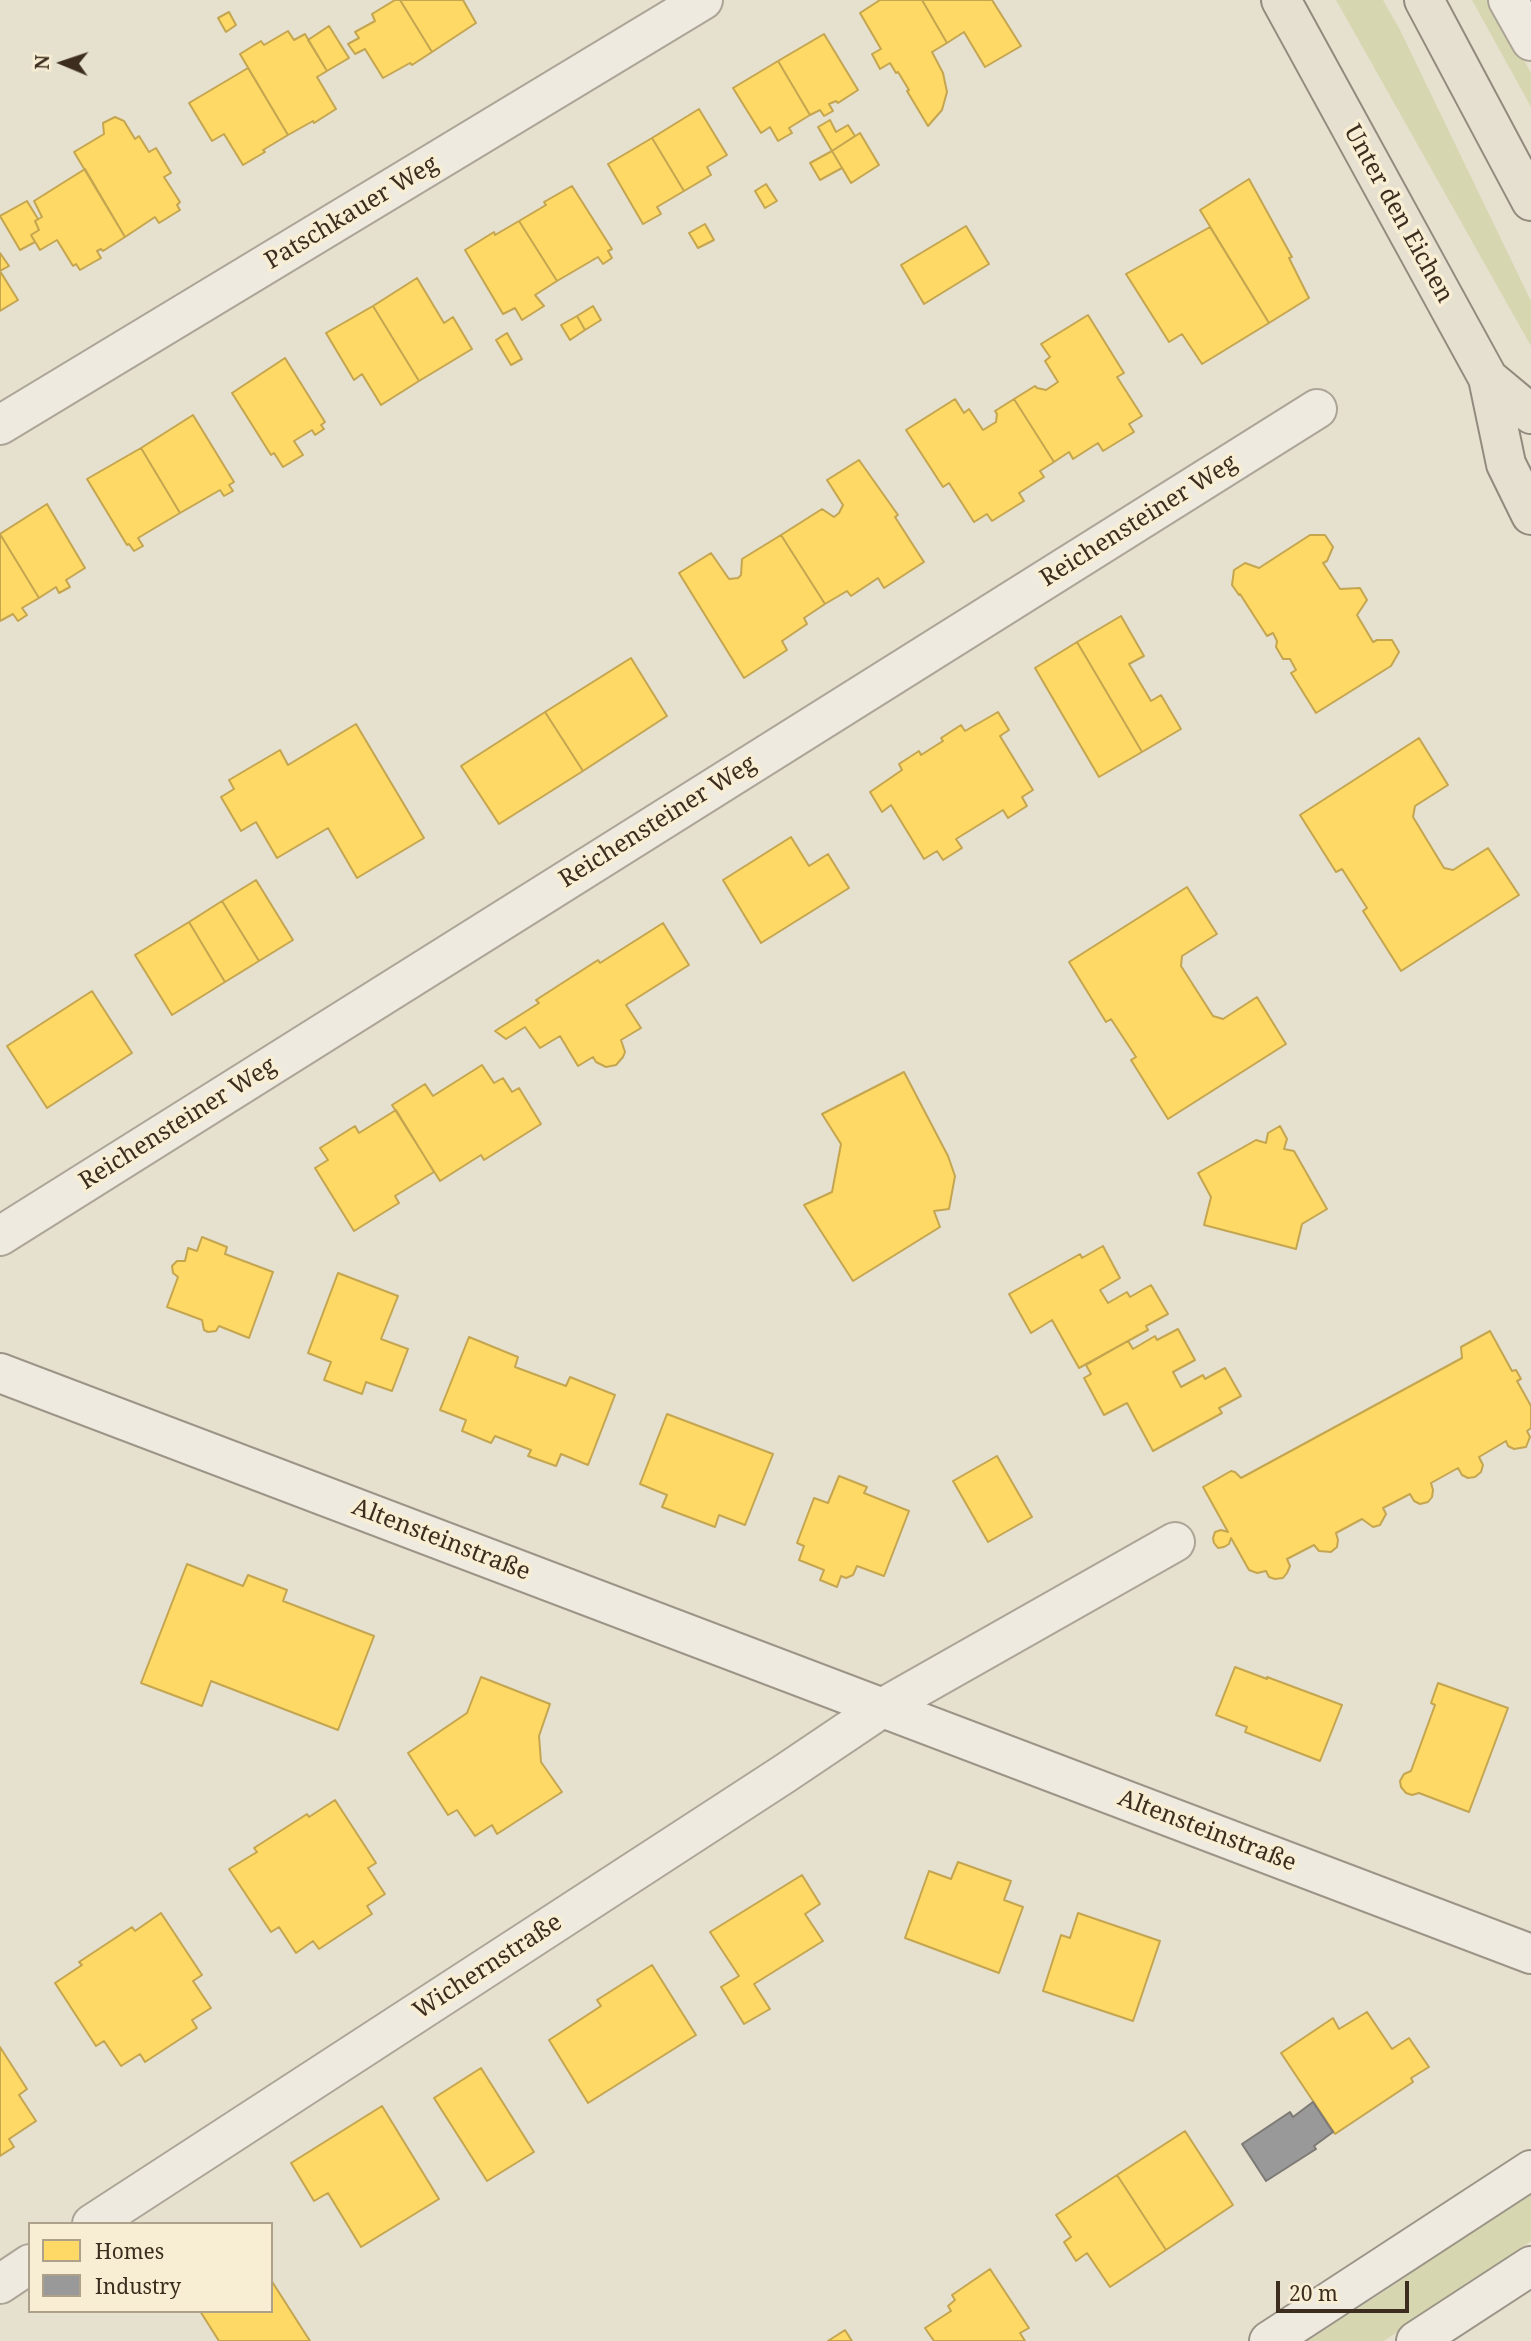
<!DOCTYPE html>
<html>
<head>
<meta charset="utf-8">
<style>
  body { margin:0 }
  #map { position:relative; width:1531px; height:2341px; overflow:hidden; background:#e6e0ce; font-family:"Noto Serif",serif }
  canvas { display:block }
  .legend { position:absolute; left:28px; top:2222px; width:245px; height:91px; box-sizing:border-box; background:#f8eed4; border:2px solid #ada18b; margin:0; padding:9px 12px; list-style:none; font-size:21px; color:#3c2d1e }
  .legend li { display:flex; align-items:center; gap:14px; height:35px }
  .legend b { width:35px; border:2px solid #ada18b }
  .north { position:absolute; left:28px; top:28px; width:70px; height:70px; -webkit-text-stroke:5px #f8eed4; paint-order:stroke; rotate:272deg; font-size:19px; font-weight:700; line-height:28px; text-align:center; color:#3c2d1e }
  .north::after { content:''; display:block; margin:auto; width:24px; height:32px; background:#3c2d1e; clip-path:polygon(50% 0,100% 100%,50% 72%,0 100%) }
  .scale { position:absolute; left:1276px; top:2281px; width:133px; height:32px; box-sizing:border-box; border:4px solid #3c2d1e; border-top:0; padding-left:9px; font-size:21px; line-height:24px; white-space:nowrap; color:#3c2d1e; -webkit-text-stroke:5px #f8eed4; paint-order:stroke }
</style>
</head>
<body>
<div id="map">
<canvas width="1531" height="2341"></canvas>
<ul class="legend">
<li><b style="height:19px;background:#ffd966"></b>Homes</li>
<li><b style="height:19px;background:#999"></b>Industry</li>
</ul>
<div class="north">N</div>
<div class="scale">20 m</div>
</div>
<script>
const ctx = document.querySelector('canvas').getContext('2d');
ctx.lineJoin = 'round';
function fill(path, color) { ctx.fillStyle = color; ctx.fill(path, 'evenodd'); }
const shape = rows => new Path2D(rows.map(r => 'M' + r).join(''));
function trace(path, color, width, dash) { ctx.strokeStyle = color; ctx.lineWidth = width; ctx.lineCap = dash ? 'butt' : 'round'; ctx.setLineDash(dash || []); ctx.stroke(path); }
function label(font, color, halo, rows, align = 'center') {
  ctx.font = font + ' "Noto Serif",serif'; ctx.lineWidth = 7; ctx.setLineDash([]); ctx.textBaseline = 'middle'; ctx.strokeStyle = halo; ctx.fillStyle = color; for (const [text, x, y, turn = 0] of rows) {
    ctx.save(); ctx.translate(x, y); ctx.rotate((+turn || 0) * Math.PI / 180); ctx.textAlign = isNaN(turn) ? turn : align; if (halo) ctx.strokeText(text, 0, 0); ctx.fillText(text, 0, 0); ctx.restore();
  }
}
fill(shape([
  [1336,0,1383,0,1400,30,1531,301,1531,346],
  [1472,0,1491,0,1531,73,1531,107],
  [1531,2189,1531,2241,1384,2341,1308,2341,1394,2285]
]), '#d6d7b0');
const homes = shape([
  [395,0,400,0,432,52,412,65,410,63,383,78,365,49,355,54,348,44,359,38,355,32,375,21,372,14,395,0],
  [400,0,463,0,476,23,432,52,400,0],
  [880,0,922,0,947,43,932,52,943,73,947,92,942,110,928,126,907,91,909,90,898,72,896,73,890,63,880,69,872,54,881,49,860,13,880,0],
  [922,0,992,0,1021,46,985,67,964,32,947,43,922,0],
  [229,12,236,25,226,32,218,18,229,12],
  [329,26,349,58,327,71,308,40,329,26],
  [288,31,294,40,305,34,327,71,317,77,336,109,314,123,313,121,288,135,240,54,261,41,264,45,288,31],
  [824,34,858,90,838,103,836,101,829,104,833,111,824,116,820,110,810,115,778,61,824,34],
  [778,61,810,115,789,128,792,133,778,141,770,127,761,133,733,88,778,61],
  [248,68,288,135,263,150,265,152,243,165,224,134,212,141,189,103,248,68],
  [699,109,727,155,707,167,711,175,684,191,652,138,699,109],
  [115,117,124,121,135,139,139,136,149,152,156,148,171,173,164,177,180,202,177,205,180,210,159,223,155,217,125,237,74,152,104,134,103,123,115,117],
  [830,120,836,132,848,125,855,136,832,151,818,127,830,120],
  [860,133,879,165,851,183,832,151,860,133],
  [652,138,684,191,657,207,661,214,643,224,608,164,652,138],
  [832,151,842,168,820,180,810,163,832,151],
  [85,169,125,237,103,251,101,249,97,251,101,258,80,270,76,264,73,266,57,240,40,250,31,235,39,230,35,221,42,217,34,201,85,169],
  [1249,179,1292,257,1289,258,1309,298,1269,323,1200,210,1249,179],
  [766,184,777,201,765,208,755,191,766,184],
  [572,186,612,249,608,251,612,258,603,264,598,257,557,281,519,221,546,205,544,202,572,186],
  [27,201,38,219,35,221,39,230,31,235,35,242,20,250,0,216,27,201],
  [519,221,557,281,535,295,544,306,522,320,515,308,503,314,465,250,494,232,495,235,519,221],
  [705,224,714,240,698,248,689,233,705,224],
  [966,226,989,264,924,304,901,265,966,226],
  [1210,227,1269,323,1202,364,1182,334,1169,342,1126,274,1210,227],
  [0,253,9,266,0,271,0,253],
  [0,271,18,300,0,311,0,271],
  [417,278,444,323,453,317,472,349,419,381,373,306,417,278],
  [373,306,419,381,381,405,362,374,354,380,326,333,373,306],
  [593,306,601,320,585,330,577,316,593,306],
  [1088,315,1124,373,1117,377,1142,416,1129,424,1134,432,1103,451,1098,443,1073,459,1069,452,1054,462,1014,399,1035,386,1037,388,1046,390,1058,382,1045,361,1050,357,1041,344,1088,315],
  [577,316,585,330,570,340,561,325,577,316],
  [507,333,522,359,511,365,496,340,507,333],
  [285,358,325,422,321,425,324,429,315,435,312,430,294,441,303,455,283,467,274,453,271,455,232,393,285,358],
  [955,399,964,413,969,409,983,430,996,422,997,414,995,411,1014,399,1054,462,1040,471,1044,477,1019,493,1024,501,992,521,987,514,974,522,949,483,943,487,906,430,955,399],
  [193,415,234,482,229,485,233,491,224,496,220,490,180,513,141,448,193,415],
  [141,448,180,513,138,538,143,546,134,551,129,544,127,545,87,479,141,448],
  [859,460,898,515,895,517,924,562,884,588,878,578,851,596,847,591,825,604,781,535,822,509,834,517,839,513,843,505,827,480,859,460],
  [47,504,85,568,66,580,70,587,59,593,56,587,39,598,0,534,47,504],
  [0,534,39,598,22,608,27,615,18,621,13,614,0,621,0,534],
  [781,535,825,604,804,618,807,624,782,641,787,650,744,678,679,573,711,553,729,579,738,578,741,575,742,559,781,535],
  [1310,535,1325,535,1333,547,1327,561,1323,563,1340,589,1360,588,1367,600,1357,615,1373,642,1377,640,1392,640,1399,652,1391,666,1316,713,1291,673,1296,670,1290,659,1283,659,1276,647,1277,641,1273,633,1267,636,1240,594,1239,595,1232,585,1234,570,1245,563,1259,568,1310,535],
  [1121,616,1144,656,1129,664,1151,701,1161,695,1181,729,1142,752,1077,642,1121,616],
  [1077,642,1142,752,1099,777,1035,668,1077,642],
  [631,658,667,716,583,771,545,712,631,658],
  [545,712,583,771,499,824,461,766,545,712],
  [998,712,1009,730,1000,736,1033,790,1022,797,1027,806,1008,818,1003,810,956,839,962,848,943,860,937,851,924,859,891,805,882,812,870,792,902,770,899,764,919,751,921,755,943,741,941,738,961,725,965,731,998,712],
  [356,724,424,838,357,878,328,828,277,858,256,822,241,831,221,797,234,789,229,780,280,750,288,765,356,724],
  [1419,738,1448,785,1415,806,1413,817,1444,868,1453,870,1488,848,1519,895,1401,971,1363,911,1367,908,1342,869,1336,872,1300,815,1419,738],
  [791,837,809,866,828,854,849,888,761,943,723,880,791,837],
  [256,880,293,940,259,961,222,901,256,880],
  [1187,887,1217,934,1182,956,1181,966,1213,1016,1223,1019,1257,997,1286,1044,1168,1119,1131,1060,1136,1057,1111,1019,1106,1022,1069,962,1187,887],
  [222,901,259,961,225,982,189,922,222,901],
  [189,922,225,982,172,1015,135,955,189,922],
  [663,923,689,965,626,1005,641,1028,621,1040,625,1052,623,1057,616,1065,606,1067,596,1062,593,1057,578,1066,560,1036,540,1048,525,1027,506,1039,495,1031,539,1003,536,1000,598,960,600,963,663,923],
  [92,991,132,1053,47,1108,7,1046,92,991],
  [482,1065,494,1083,503,1078,512,1092,519,1088,541,1124,484,1160,481,1155,440,1181,392,1105,425,1084,433,1096,482,1065],
  [904,1072,948,1156,955,1176,949,1209,934,1211,940,1227,853,1281,804,1205,832,1192,841,1144,822,1114,904,1072],
  [396,1110,434,1172,395,1196,399,1203,354,1231,315,1168,328,1160,320,1148,355,1126,359,1133,396,1110],
  [1280,1126,1287,1139,1284,1149,1294,1151,1327,1209,1302,1224,1296,1249,1204,1225,1211,1197,1198,1173,1256,1140,1266,1143,1268,1133,1280,1126],
  [202,1237,227,1247,225,1254,273,1272,249,1338,219,1326,216,1331,208,1332,204,1330,202,1320,167,1307,178,1277,173,1273,172,1266,177,1261,185,1261,188,1248,197,1251,202,1237],
  [1103,1246,1120,1278,1100,1290,1108,1303,1127,1292,1130,1297,1151,1285,1168,1314,1146,1326,1148,1330,1079,1368,1052,1320,1031,1333,1009,1294,1080,1254,1082,1258,1103,1246],
  [338,1273,398,1296,381,1339,408,1349,392,1391,366,1382,362,1394,324,1380,331,1362,308,1353,338,1273],
  [1178,1329,1195,1360,1173,1372,1181,1387,1203,1375,1205,1379,1225,1368,1241,1396,1219,1408,1222,1413,1153,1451,1127,1403,1104,1415,1084,1378,1091,1374,1086,1365,1128,1341,1133,1349,1155,1336,1157,1340,1178,1329],
  [1490,1331,1512,1371,1516,1370,1521,1379,1517,1381,1531,1406,1531,1428,1527,1431,1530,1437,1526,1447,1514,1449,1508,1446,1506,1441,1479,1457,1483,1465,1481,1472,1475,1477,1468,1478,1462,1475,1458,1468,1431,1483,1433,1490,1432,1497,1428,1502,1420,1504,1414,1501,1410,1494,1383,1508,1386,1514,1380,1525,1373,1527,1362,1519,1336,1533,1338,1540,1337,1547,1331,1552,1319,1551,1314,1545,1287,1559,1290,1566,1287,1573,1283,1578,1275,1579,1269,1577,1266,1571,1257,1573,1249,1570,1231,1538,1229,1544,1224,1547,1218,1548,1214,1543,1213,1538,1215,1532,1221,1530,1228,1532,1203,1487,1231,1471,1235,1472,1241,1478,1462,1358,1461,1347,1490,1331],
  [469,1337,518,1357,515,1367,566,1386,570,1377,615,1395,588,1465,561,1454,556,1466,528,1456,531,1450,495,1436,491,1443,462,1431,466,1420,440,1410,469,1337],
  [667,1414,773,1454,745,1525,719,1515,715,1527,662,1507,667,1495,640,1484,667,1414],
  [997,1456,1032,1517,988,1542,953,1481,997,1456],
  [839,1476,867,1487,864,1493,909,1511,884,1576,857,1566,853,1575,846,1578,841,1576,837,1587,820,1580,824,1570,799,1560,804,1546,797,1543,814,1498,828,1503,839,1476],
  [187,1564,243,1586,248,1575,287,1590,283,1601,374,1636,338,1730,211,1681,202,1706,141,1683,187,1564],
  [1235,1667,1267,1679,1267,1677,1342,1705,1320,1761,1245,1732,1247,1727,1216,1715,1235,1667],
  [481,1677,550,1704,539,1736,541,1762,562,1792,497,1834,492,1825,475,1836,457,1810,448,1815,408,1753,467,1713,481,1677],
  [1438,1683,1508,1708,1469,1812,1419,1793,1412,1795,1406,1793,1401,1787,1400,1781,1404,1774,1411,1771,1435,1705,1431,1703,1438,1683],
  [335,1800,376,1863,368,1868,385,1894,367,1906,372,1914,319,1949,313,1941,296,1953,279,1927,271,1932,229,1869,257,1852,254,1848,307,1814,309,1817,335,1800],
  [958,1862,1011,1881,1004,1900,1023,1907,999,1973,905,1938,929,1871,951,1879,958,1862],
  [802,1875,820,1904,805,1914,823,1941,754,1984,770,2009,744,2024,721,1987,739,1976,710,1932,802,1875],
  [161,1913,202,1975,193,1981,211,2008,192,2020,197,2028,145,2062,140,2054,121,2066,104,2041,96,2046,55,1983,82,1965,79,1962,132,1927,135,1931,161,1913],
  [1078,1913,1160,1941,1133,2021,1043,1991,1061,1935,1070,1938,1078,1913],
  [652,1965,696,2035,588,2103,549,2040,601,2006,597,2000,652,1965],
  [1367,2012,1392,2049,1409,2038,1429,2067,1411,2078,1413,2082,1335,2134,1281,2053,1333,2018,1339,2029,1367,2012],
  [0,2047,27,2089,19,2095,36,2121,9,2139,14,2147,0,2156,0,2047],
  [481,2068,534,2152,487,2181,434,2098,481,2068],
  [382,2106,439,2199,361,2247,328,2193,314,2201,291,2163,382,2106],
  [1185,2131,1233,2205,1166,2250,1117,2175,1185,2131],
  [1117,2175,1166,2250,1110,2287,1087,2253,1076,2261,1064,2242,1071,2237,1056,2215,1117,2175],
  [990,2269,1029,2328,1020,2333,1025,2341,934,2341,925,2328,951,2311,948,2306,955,2300,952,2295,990,2269],
  [271,2280,310,2341,219,2341,200,2311,271,2311,271,2280],
  [845,2330,852,2341,828,2341,845,2330]
]);
fill(homes, '#ffd966');
trace(homes, '#c4a550', 2);
const industry = shape([
  [1313,2102,1333,2132,1314,2146,1316,2149,1266,2181,1242,2144,1290,2112,1293,2117,1313,2102]
]);
fill(industry, '#999');
trace(industry, '#7d7974', 2);
const street = shape([
  [1508,0,1531,41],
  [0,425,703,0],
  [0,1236,1317,409],
  [92,2224,784,1774,882,1708,1175,1542],
  [0,2284,30,2264]
]);
const secondary = shape([
  [0,1373,1531,1954],
  [1269,2341,1531,2170],
  [1416,2341,1531,2266]
]);
const primary = shape([
  [1281,0,1488,378,1531,414],
  [1424,0,1531,201],
  [1488,378,1506,464,1531,515]
]);
trace(street, '#aca597', 42);
trace(secondary, '#9b9487', 42);
trace(primary, '#918a7e', 42);
trace(street, '#eeeae0', 38);
trace(secondary, '#eeeae0', 38);
trace(primary, '#e6e0d1', 38);
label('24px', '#3c2d1e', '#f8eed4', [
  ["Patschkauer Weg",352,213,-31],
  ["Unter den Eichen",1398,214,61],
  ["Reichensteiner Weg",1139,521,-32],
  ["Reichensteiner Weg",658,822,-32],
  ["Reichensteiner Weg",178,1124,-32],
  ["Altensteinstraße",441,1540,21],
  ["Altensteinstraße",1207,1831,21],
  ["Wichernstraße",488,1967,-33]
]);
</script>
</body>
</html>
